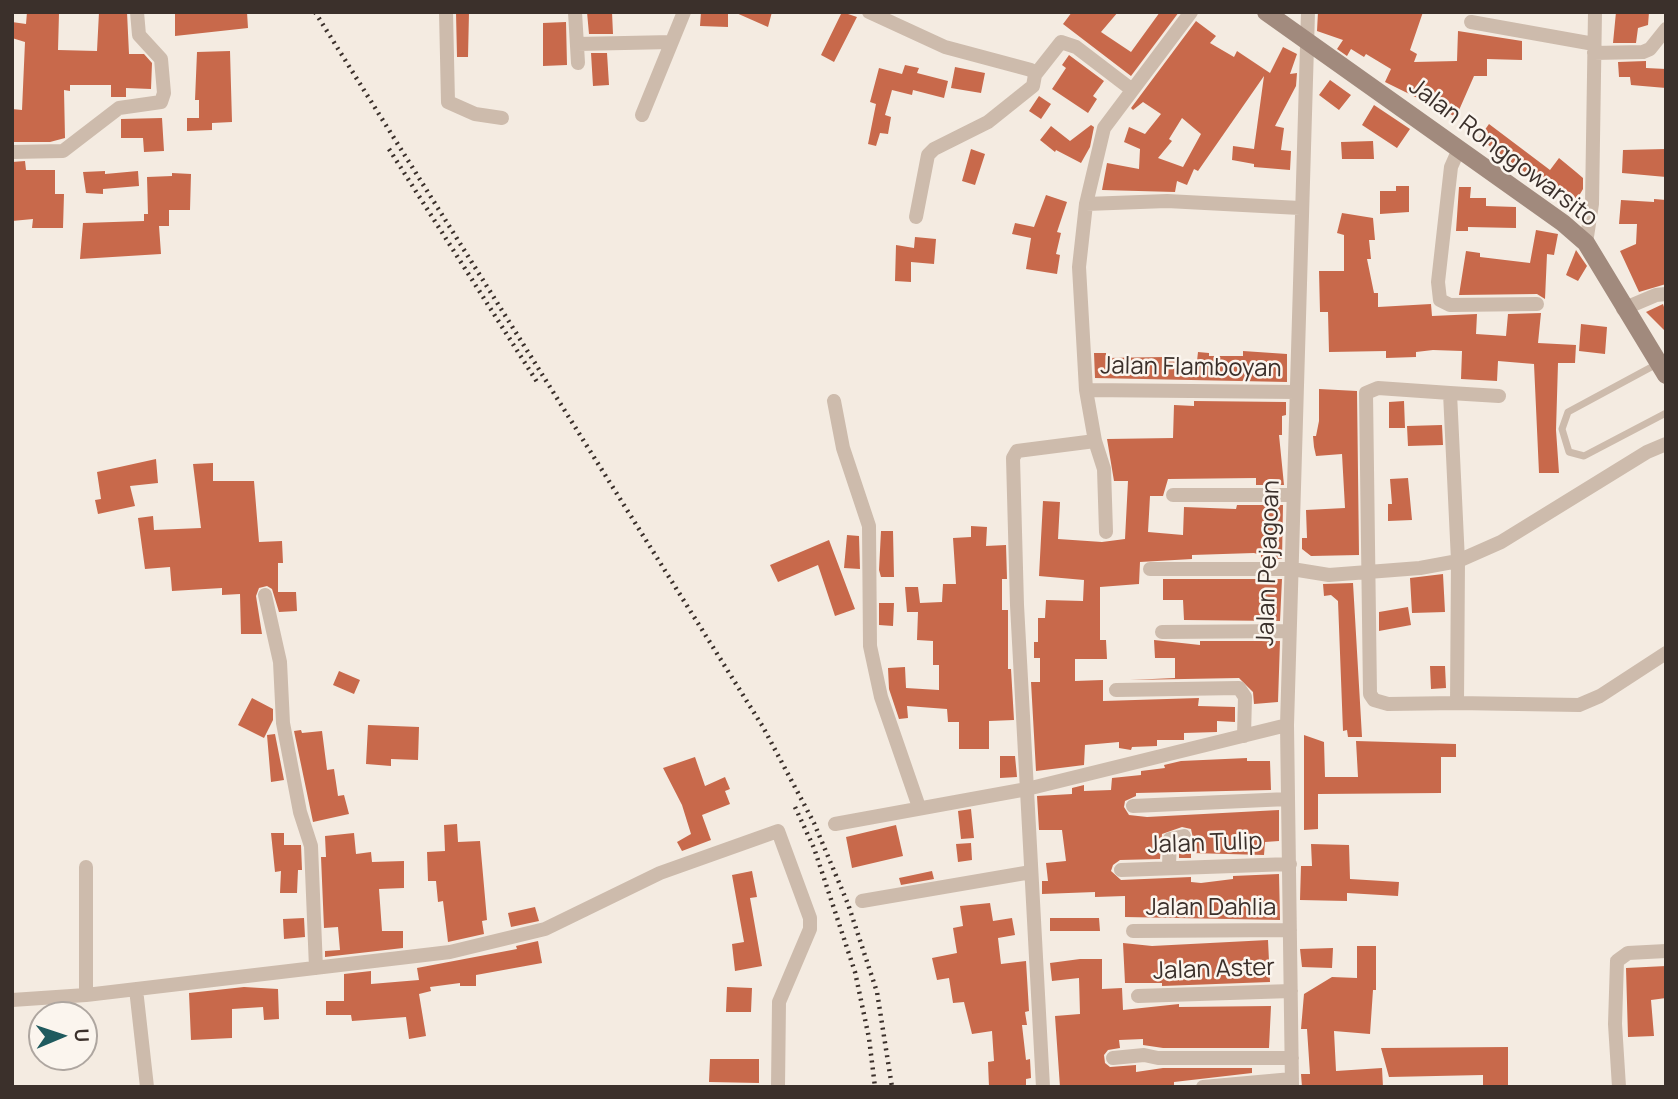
<!DOCTYPE html>
<html>
<head>
<meta charset="utf-8">
<style>
  body { margin:0 }
  #map { position:relative; width:1678px; height:1099px; overflow:hidden; background:#f4ebe1; font-family:Manrope,sans-serif }
  canvas { display:block }
  .frame { position:absolute; inset:0; border:14px solid #3b302b; pointer-events:none }
  .north { position:absolute; left:28px; top:1001px; width:70px; height:70px; box-sizing:border-box; background:#fbf5ee; border:2px solid #aea6a0; border-radius:50%; rotate:88deg; font-size:19px; font-weight:700; line-height:28px; text-align:center; color:#3b302b }
  .north::after { content:''; display:block; margin:auto; width:24px; height:32px; background:#1f5a5e; clip-path:polygon(50% 0,100% 100%,50% 72%,0 100%) }
</style>
</head>
<body>
<div id="map">
<canvas width="1678" height="1099"></canvas>
<div class="frame"></div>
<div class="north">U</div>
</div>
<script>
const ctx = document.querySelector('canvas').getContext('2d');
ctx.lineJoin = 'round';
function fill(path, color) { ctx.fillStyle = color; ctx.fill(path, 'evenodd'); }
const shape = rows => new Path2D(rows.map(r => 'M' + r).join(''));
function trace(path, color, width, dash) { ctx.strokeStyle = color; ctx.lineWidth = width; ctx.lineCap = dash ? 'butt' : 'round'; ctx.setLineDash(dash || []); ctx.stroke(path); }
function label(font, color, halo, rows, align = 'center') {
  ctx.font = font + ' Manrope,sans-serif'; ctx.lineWidth = 5; ctx.setLineDash([]); ctx.textBaseline = 'middle'; ctx.strokeStyle = halo; ctx.fillStyle = color; for (const [text, x, y, turn = 0] of rows) {
    ctx.save(); ctx.translate(x, y); ctx.rotate((+turn || 0) * Math.PI / 180); ctx.textAlign = isNaN(turn) ? turn : align; if (halo) ctx.strokeText(text, 0, 0); ctx.fillText(text, 0, 0); ctx.restore();
  }
}
fill(shape([
  [27,12,59,13,58,50,97,51,99,12,127,12,129,54,144,54,152,63,151,89,126,88,126,97,111,97,111,85,70,85,70,91,64,90,65,138,50,142,12,142,12,109,22,110,25,42,12,38,12,22,26,24],
  [175,12,247,12,248,28,175,36],
  [456,12,469,12,468,57,457,57],
  [587,12,612,12,613,34,589,34],
  [701,12,728,12,728,27,700,26],
  [734,12,772,12,768,27],
  [842,12,857,17,834,62,821,55],
  [1072,12,1118,12,1101,32,1131,52,1160,12,1179,12,1131,76,1063,24],
  [1318,12,1423,12,1410,50,1417,54,1414,62,1457,61,1458,31,1522,41,1522,60,1487,59,1487,76,1474,76,1456,117,1385,82,1391,69,1366,54,1364,57,1351,49,1347,56,1337,49,1343,40,1317,31],
  [1616,12,1649,12,1648,25,1638,28,1636,43,1613,43],
  [1196,21,1216,36,1210,43,1234,57,1237,51,1270,73,1283,47,1297,54,1290,74,1297,73,1296,86,1275,126,1284,128,1281,150,1291,151,1290,170,1254,167,1254,164,1232,160,1233,146,1254,149,1264,76,1198,171,1194,169,1187,185,1177,181,1175,192,1102,190,1107,163,1139,169,1140,149,1124,142,1129,127,1145,134,1161,114,1143,102,1133,110,1131,108],
  [1182,118,1201,134,1183,167,1158,158,1172,141,1169,139],
  [566,22,567,65,543,66,543,23],
  [230,51,232,122,212,123,212,130,187,131,187,118,199,118,199,100,195,100,197,52],
  [591,53,607,53,609,85,593,86],
  [1069,55,1104,81,1093,96,1097,99,1088,113,1052,89,1066,68,1062,65],
  [1646,61,1646,68,1666,69,1666,88,1631,85,1630,77,1619,77,1618,62],
  [905,65,919,68,917,73,948,81,944,98,913,90,912,95,892,90,885,115,891,117,888,134,880,133,876,146,868,144,876,104,870,102,879,68,902,74],
  [955,67,985,73,981,93,951,88],
  [1330,80,1351,95,1339,110,1319,95],
  [1039,96,1051,104,1041,119,1029,111],
  [1374,105,1410,129,1397,148,1362,125],
  [162,118,164,151,144,152,143,138,121,138,121,119],
  [1489,124,1550,170,1559,158,1576,172,1583,178,1583,189,1577,199,1562,188,1558,193,1540,179,1538,182,1479,138],
  [1091,125,1094,127,1090,147,1081,163,1056,150,1055,152,1040,140,1051,126,1070,141],
  [1373,141,1374,159,1342,159,1341,142],
  [971,149,985,154,975,185,962,181],
  [1666,149,1666,177,1622,173,1623,150],
  [25,161,26,170,55,170,55,194,64,194,63,228,32,228,33,219,12,221,12,162],
  [105,171,105,174,138,171,139,186,103,189,103,194,86,193,83,172],
  [172,173,191,174,190,210,169,210,169,226,159,226,161,254,80,259,83,223,144,221,144,214,148,214,147,177,172,176],
  [1396,186,1409,186,1409,212,1380,214,1380,191,1396,191],
  [1459,187,1471,187,1470,198,1486,198,1486,206,1516,207,1516,228,1468,227,1468,231,1456,231],
  [1046,195,1067,202,1057,232,1061,233,1056,254,1060,255,1057,274,1026,269,1031,238,1012,234,1015,223,1034,227],
  [1654,199,1666,200,1666,284,1639,292,1620,251,1636,244,1637,224,1619,224,1621,200,1654,202],
  [1342,213,1373,218,1375,240,1369,240,1371,259,1367,259,1374,293,1378,293,1378,307,1431,304,1432,316,1477,314,1476,334,1506,336,1508,314,1541,313,1538,343,1576,345,1575,363,1558,363,1556,430,1559,473,1539,473,1534,364,1498,361,1497,381,1461,379,1462,351,1433,350,1416,352,1416,357,1386,358,1386,351,1329,352,1328,312,1320,312,1319,271,1344,271,1344,235,1337,233],
  [1536,230,1558,234,1554,255,1547,254,1545,299,1537,294,1459,295,1466,251,1480,253,1480,257,1530,263],
  [915,237,936,239,934,264,911,262,911,282,895,281,896,245,914,248],
  [1576,250,1587,266,1578,281,1566,275],
  [1663,304,1666,313,1666,332,1646,312],
  [1581,324,1607,327,1605,354,1579,351],
  [1243,351,1287,354,1287,382,1095,378,1094,353,1106,353,1106,358,1164,357,1164,361,1197,361,1198,352,1209,353,1209,356,1243,356],
  [1319,389,1357,391,1359,555,1311,556,1302,549,1302,538,1307,538,1306,510,1345,508,1342,454,1316,456,1314,447,1313,436,1316,436,1319,421],
  [1194,401,1286,402,1286,415,1282,416,1282,435,1279,435,1284,485,1256,485,1256,478,1168,479,1163,496,1150,496,1148,532,1183,535,1184,507,1236,509,1237,505,1283,505,1282,559,1261,559,1261,555,1254,553,1192,555,1192,559,1140,562,1139,584,1100,587,1100,640,1106,640,1107,659,1075,659,1075,681,1103,680,1103,701,1199,698,1198,706,1235,707,1235,722,1217,721,1217,732,1184,733,1184,740,1157,740,1157,746,1132,747,1131,750,1119,748,1119,742,1085,745,1084,765,1036,771,1031,682,1040,682,1040,658,1034,658,1034,642,1038,642,1038,618,1045,618,1046,600,1083,601,1084,580,1039,576,1043,501,1060,502,1058,539,1102,542,1125,539,1128,481,1114,481,1107,439,1173,438,1174,405,1194,406],
  [1404,401,1405,428,1389,428,1389,402],
  [1442,425,1443,445,1408,446,1407,426],
  [156,459,158,483,130,486,135,506,98,514,95,500,101,499,97,472],
  [213,463,213,481,254,481,259,542,282,541,283,563,278,563,278,592,296,592,297,611,279,612,272,589,267,586,259,588,256,596,262,634,241,634,240,594,222,595,222,588,172,591,170,567,145,569,138,518,153,516,154,530,201,528,193,464],
  [1408,478,1412,520,1388,521,1388,504,1392,504,1390,479],
  [971,526,987,527,986,546,1006,545,1007,579,1002,579,1002,610,1008,610,1008,669,1011,669,1014,720,989,721,989,749,959,749,959,722,948,722,947,709,907,706,908,718,899,719,889,689,888,668,905,667,906,688,939,690,939,665,933,665,933,641,917,640,918,612,907,612,905,587,918,587,920,603,942,602,943,584,956,584,953,538,971,537],
  [881,531,893,531,894,577,881,577,879,570],
  [847,535,859,536,860,569,844,568],
  [829,540,855,609,835,616,818,565,778,582,770,565],
  [1443,574,1445,612,1412,613,1410,578],
  [1163,579,1282,579,1280,621,1184,620,1183,600,1163,600],
  [1353,583,1362,737,1348,737,1347,730,1343,731,1338,601,1331,595,1324,596,1323,584],
  [879,603,894,603,893,626,879,625],
  [1408,607,1411,625,1379,631,1379,612],
  [1154,640,1200,645,1200,641,1280,641,1278,702,1254,704,1253,692,1239,678,1130,680,1175,678,1175,658,1155,658],
  [1430,666,1445,666,1446,688,1431,689],
  [339,671,360,680,354,694,333,685],
  [252,698,273,709,273,720,264,738,238,725],
  [368,725,419,727,418,760,391,759,391,766,366,764],
  [301,730,302,733,322,731,327,770,334,769,338,796,344,795,349,814,313,822,294,731],
  [275,734,284,780,271,782,267,735],
  [1304,735,1324,742,1325,777,1358,777,1356,741,1456,744,1456,757,1441,757,1441,793,1318,794,1318,829,1304,830],
  [1000,756,1015,756,1017,777,1000,778],
  [695,757,705,786,725,777,730,789,725,791,730,804,702,815,711,840,682,851,677,842,691,834,682,805,663,768],
  [1247,758,1247,761,1270,761,1271,790,1136,793,1136,796,1125,801,1124,807,1129,815,1147,817,1279,810,1279,841,1265,842,1264,855,1191,853,1191,858,1179,858,1179,847,1190,844,1193,838,1191,829,1182,827,1162,834,1160,859,1120,860,1113,865,1111,871,1121,880,1191,877,1191,882,1201,883,1233,879,1233,876,1279,874,1280,920,1125,917,1125,896,1095,897,1095,892,1042,894,1042,881,1048,881,1046,863,1066,861,1062,830,1039,830,1037,796,1072,794,1072,788,1084,785,1084,791,1111,790,1112,778,1141,775,1141,771,1165,768,1164,765,1181,761],
  [971,809,974,838,961,839,958,811],
  [457,824,458,842,480,841,487,920,482,921,484,934,448,942,443,901,438,902,436,881,428,881,427,852,445,851,444,825],
  [896,825,903,856,852,868,846,837],
  [271,833,284,833,284,845,301,845,302,870,298,870,297,893,280,893,281,871,275,872],
  [354,833,356,854,371,852,372,862,404,861,404,888,379,889,382,931,403,931,403,948,325,957,325,951,340,950,338,927,324,928,321,857,326,857,325,836],
  [971,843,972,860,958,862,956,844],
  [1311,844,1349,845,1350,879,1399,882,1398,896,1347,893,1347,901,1300,900,1301,866,1312,866],
  [752,871,757,897,750,898,762,966,735,971,732,944,744,942,732,875],
  [932,871,934,879,901,885,899,878],
  [990,903,993,921,1012,918,1015,935,998,938,1001,964,1026,961,1029,1011,1025,1012,1027,1025,1022,1025,1026,1060,1030,1059,1031,1078,1026,1079,1026,1087,989,1087,988,1062,994,1061,992,1031,972,1034,964,1002,953,1003,949,978,937,980,932,958,957,953,953,928,963,926,960,906],
  [535,907,539,921,511,927,508,913],
  [304,918,305,937,284,939,283,919],
  [1050,918,1099,918,1100,931,1050,931],
  [1268,940,1270,982,1162,986,1162,983,1125,983,1123,943,1152,946],
  [538,941,542,963,476,975,476,986,460,986,460,983,430,987,431,991,419,994,426,1036,409,1039,406,1017,352,1021,351,1015,326,1015,326,1001,344,1001,344,974,371,971,371,984,419,980,417,968,517,949,516,946],
  [1357,946,1376,946,1376,990,1373,990,1370,1034,1334,1031,1336,1071,1382,1068,1383,1087,1302,1087,1301,1074,1310,1074,1307,1029,1301,1029,1304,994,1332,977,1357,978],
  [1333,948,1332,968,1302,967,1300,949],
  [1080,959,1102,959,1102,989,1122,988,1123,1010,1179,1004,1179,1007,1271,1006,1269,1048,1163,1048,1143,1045,1143,1039,1119,1040,1120,1048,1108,1050,1104,1055,1105,1063,1110,1067,1136,1065,1136,1072,1163,1068,1252,1068,1252,1073,1174,1082,1174,1087,1060,1087,1055,1016,1080,1014,1079,978,1052,981,1050,963],
  [1666,966,1666,998,1651,1000,1654,1036,1628,1037,1626,968],
  [244,987,278,989,279,1019,264,1020,263,1007,232,1009,232,1038,191,1040,189,993],
  [727,987,752,988,751,1012,726,1012],
  [1508,1047,1508,1087,1483,1087,1483,1075,1389,1077,1381,1048],
  [710,1059,759,1059,759,1083,709,1082]
]), '#c8694b');
trace(shape([
  [1657,364,1568,412,1562,429,1569,452,1584,456,1666,413]
]), '#cdbbac', 7);
trace(shape([
  [446,12,448,102,475,114,502,118],
  [575,12,578,63],
  [869,12,945,47,1031,70,1035,75,1033,86,988,122,934,149,928,155,916,217],
  [1471,22,1594,44],
  [577,44,672,42],
  [1594,53,1643,52,1650,49,1666,29],
  [1035,75,1061,42,1076,47,1131,89],
  [642,115,684,12],
  [1459,149,1451,167,1438,282,1440,300,1450,305,1537,304],
  [12,152,63,151,119,108,161,102,164,93,161,59,139,35,137,12],
  [1086,204,1167,201,1300,208],
  [1586,243,1592,204,1595,12],
  [1623,309,1656,295,1666,294],
  [1086,390,1296,392],
  [1450,393,1458,561,1457,703,1388,704,1374,700,1370,694,1366,393,1378,388,1450,393,1499,396],
  [834,401,843,448,869,526,870,646,881,697,919,807],
  [1095,441,1104,469,1106,532],
  [1173,495,1293,495],
  [1150,569,1292,569,1329,575,1420,568,1458,561,1501,542,1647,452,1666,444],
  [265,595,280,662,283,723,300,812,311,846,316,968],
  [1162,632,1289,631],
  [1116,690,1239,688,1245,697,1244,736],
  [1457,703,1579,705,1600,696,1666,653],
  [1133,806,1288,799],
  [835,824,1027,789,1287,725],
  [1169,866,1170,839,1184,836],
  [1121,870,1290,864],
  [862,901,1031,872],
  [1133,931,1290,930],
  [136,989,147,1087],
  [86,995,86,867],
  [1138,996,1291,991],
  [12,1000,86,995,450,952,545,929,660,873,778,831,810,918,810,929,779,1002,778,1087],
  [1113,1058,1144,1055,1158,1058,1292,1058],
  [1043,1087,1017,605,1013,458,1017,451,1095,441,1086,390,1079,267,1086,204,1104,128,1191,12],
  [1203,1087,1292,1079],
  [1292,1087,1287,725,1308,12],
  [1619,1087,1615,1024,1617,961,1628,953,1666,951]
]), '#cdbbac', 14);
trace(shape([
  [1266,12,1563,223,1586,243,1666,375]
]), '#a18a7d', 18);
trace(shape([
  [315,12,763,727,814,823,848,904,877,992,892,1087],
  [389,149,539,385],
  [795,807,814,848,855,972,869,1038,875,1087]
]), '#3b302b', 4.5, [2, 5]);
label('24px', '#3b302b', '#fbf5ee', [
  ["Jalan Ronggowarsito",1503,153,37],
  ["Jalan Flamboyan",1191,368,1],
  ["Jalan Pejagoan",1269,563,-88],
  ["Jalan Tulip",1205,844,-2],
  ["Jalan Dahlia",1211,908],
  ["Jalan Aster",1214,970,-2]
]);
</script>
</body>
</html>
